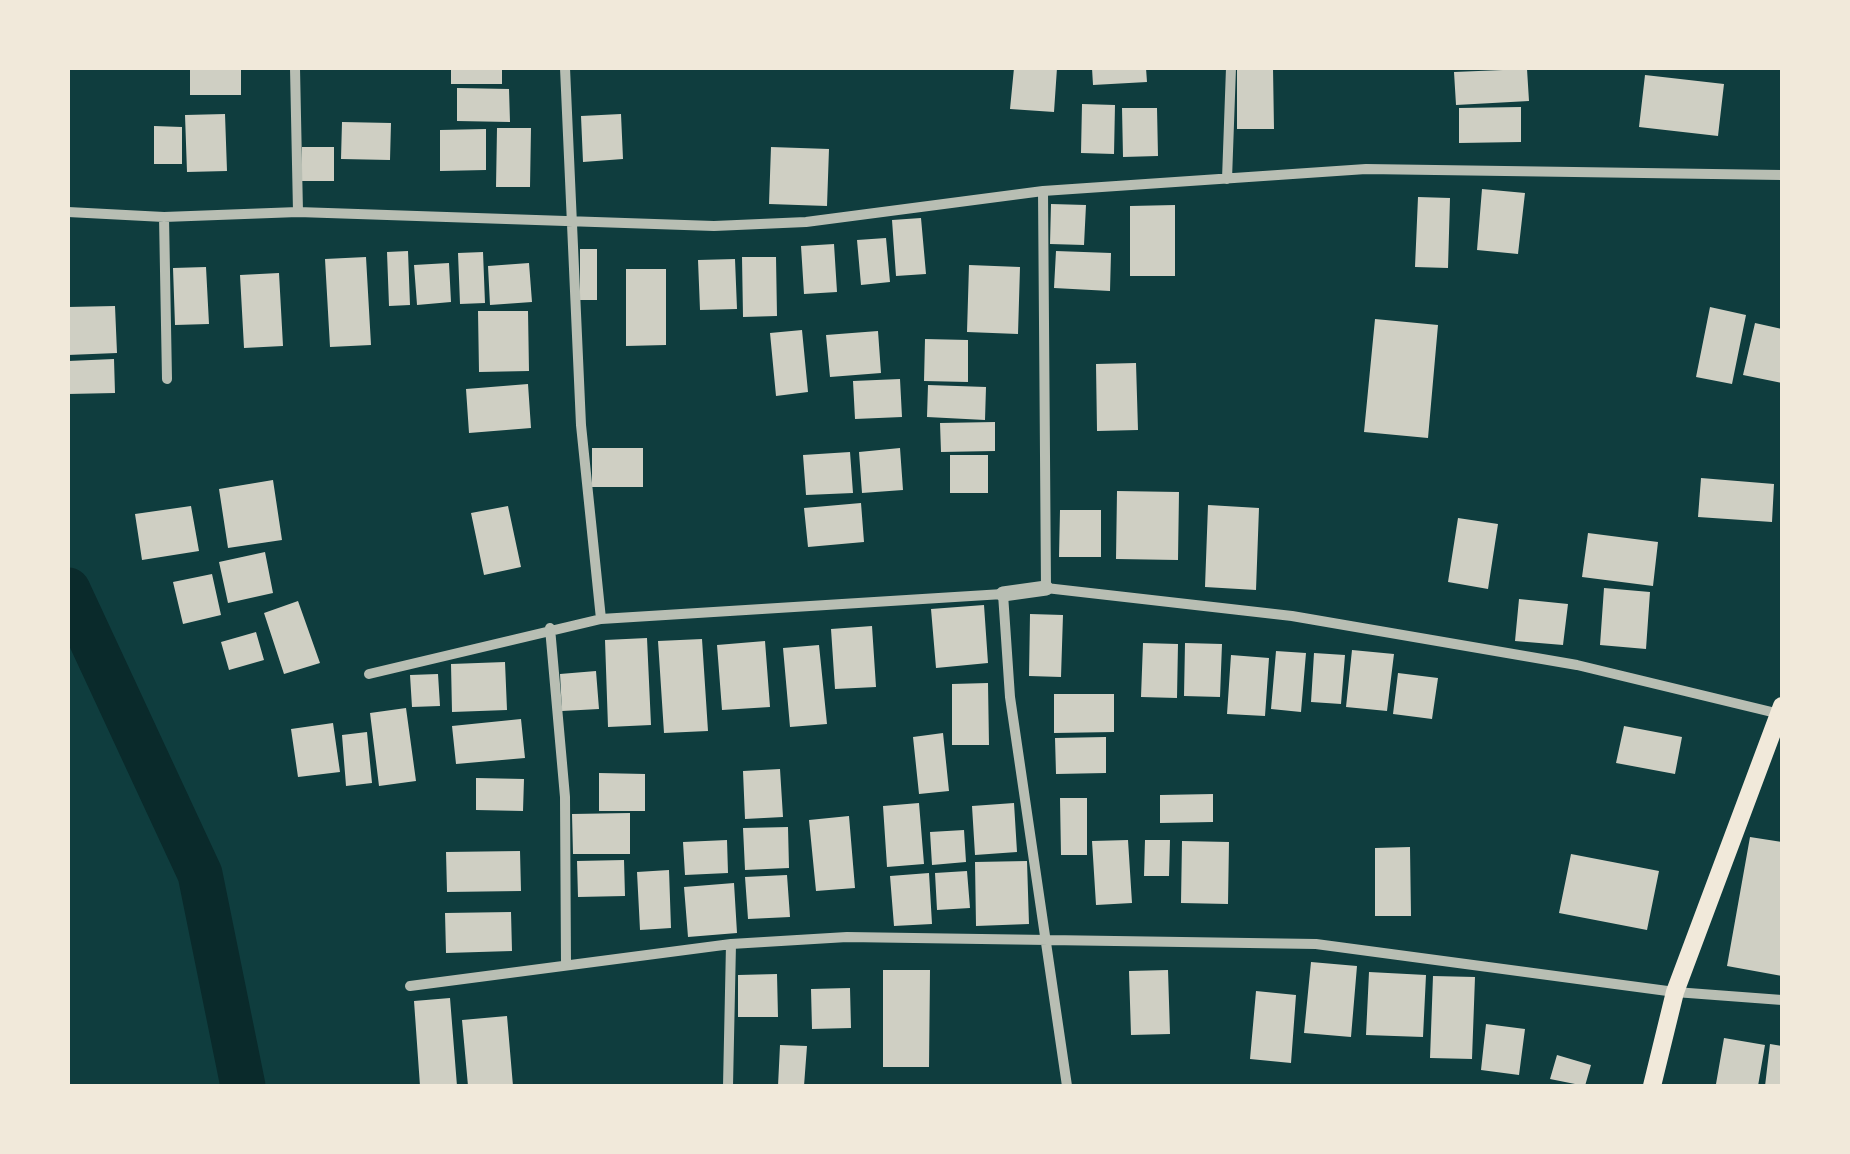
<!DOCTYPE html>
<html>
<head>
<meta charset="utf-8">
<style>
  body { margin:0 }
  #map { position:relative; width:1850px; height:1154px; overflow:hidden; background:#0f3d3e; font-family:Poppins,sans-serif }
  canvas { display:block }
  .frame { position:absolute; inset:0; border:70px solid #f1e9da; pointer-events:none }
</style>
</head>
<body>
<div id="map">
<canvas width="1850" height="1154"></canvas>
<div class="frame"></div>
</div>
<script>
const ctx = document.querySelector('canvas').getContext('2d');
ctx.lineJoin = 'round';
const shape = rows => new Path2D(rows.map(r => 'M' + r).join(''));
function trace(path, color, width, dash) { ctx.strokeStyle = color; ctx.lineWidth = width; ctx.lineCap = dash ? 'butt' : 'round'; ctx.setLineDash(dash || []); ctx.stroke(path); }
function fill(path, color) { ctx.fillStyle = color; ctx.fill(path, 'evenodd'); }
trace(shape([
  [68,590,200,874,243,1086]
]), '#0a2a2b', 45);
fill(shape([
  [451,68,502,68,502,84,451,84],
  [1014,68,1057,68,1054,112,1010,109],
  [1092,68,1146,68,1147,82,1093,85],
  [1237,68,1273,68,1274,129,1237,129],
  [241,69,241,95,190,95,190,70],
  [1527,69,1529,101,1456,105,1454,72],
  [1645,75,1724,84,1718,136,1639,127],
  [457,88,509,89,510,122,457,121],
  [1082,104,1115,105,1114,154,1081,153],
  [1521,107,1521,142,1459,143,1459,108],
  [1122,108,1157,108,1158,156,1123,157],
  [225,114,227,171,187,172,185,115],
  [621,114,623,159,583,162,581,116],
  [342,122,391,123,390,160,341,159],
  [154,126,182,127,182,164,154,164],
  [497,128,531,128,530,187,496,187],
  [486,129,486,170,440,171,440,130],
  [302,147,334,147,334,181,301,181],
  [771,147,829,149,827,206,769,204],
  [1482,189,1525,193,1518,254,1477,250],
  [1418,197,1450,198,1448,268,1415,267],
  [1051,204,1086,205,1084,245,1050,244],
  [1175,205,1175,276,1130,276,1130,206],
  [921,218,926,274,896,276,892,220],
  [886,238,890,282,861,285,857,240],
  [834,244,837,292,804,294,801,246],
  [580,249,597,249,597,300,580,300],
  [408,251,410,305,389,306,387,252],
  [1056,251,1111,253,1110,291,1054,288],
  [483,252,485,303,460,304,458,253],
  [366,257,371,345,330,347,325,259],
  [742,257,776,257,777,316,743,317],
  [735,259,737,309,700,310,698,260],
  [449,263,451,302,417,305,414,265],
  [529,263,532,302,490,305,488,266],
  [969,265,1020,267,1018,334,967,332],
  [206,267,209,324,175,325,173,268],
  [626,269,666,269,666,345,626,346],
  [279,273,283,346,244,348,240,275],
  [115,306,117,353,68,355,68,307],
  [1710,307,1746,315,1732,384,1696,377],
  [478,311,528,311,529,371,479,372],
  [1375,319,1438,325,1428,438,1364,432],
  [1755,323,1782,329,1782,383,1743,375],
  [802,330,808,392,776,396,770,333],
  [878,331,881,373,830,377,826,335],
  [925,339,968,340,968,382,924,381],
  [114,359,115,393,68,394,68,361],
  [1136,363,1138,430,1097,431,1096,364],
  [900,379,902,417,855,419,853,381],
  [528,384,531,428,469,433,466,389],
  [928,385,986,387,985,420,927,417],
  [995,422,995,451,941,452,940,423],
  [592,448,643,448,643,487,592,487],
  [900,448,903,490,862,493,859,452],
  [850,452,853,493,806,495,803,455],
  [950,455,988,455,988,493,950,493],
  [1701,478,1774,484,1772,522,1698,517],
  [273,480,282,540,228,548,219,489],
  [1117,491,1179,492,1178,560,1116,559],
  [861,503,864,542,808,547,804,508],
  [1208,505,1259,508,1256,590,1205,587],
  [191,506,199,551,142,560,135,514],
  [508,506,521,567,484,575,471,513],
  [1060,510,1101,510,1101,557,1059,557],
  [1458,518,1498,524,1488,589,1448,582],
  [1588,533,1658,542,1653,586,1582,577],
  [265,552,273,593,228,603,219,562],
  [212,574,221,615,183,624,173,582],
  [1604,588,1650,592,1646,649,1600,645],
  [1519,599,1568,604,1563,645,1515,641],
  [298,601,320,663,284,674,264,613],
  [984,605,988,663,936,668,931,609],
  [1030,614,1063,615,1061,677,1029,676],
  [872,626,876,687,835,689,831,629],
  [256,632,264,660,229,670,221,642],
  [647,638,651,725,608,727,605,640],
  [702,639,708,731,664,733,658,641],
  [765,641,770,707,722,710,717,645],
  [1143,643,1178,644,1177,698,1141,697],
  [1185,643,1222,644,1220,697,1184,696],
  [819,645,827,724,790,727,783,648],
  [1352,650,1394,654,1387,711,1346,707],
  [1276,651,1306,653,1301,712,1271,709],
  [1314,653,1345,655,1341,704,1311,702],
  [1231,655,1269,658,1265,716,1227,714],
  [505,662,507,710,452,712,451,664],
  [596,671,599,709,562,711,560,674],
  [1398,673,1438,678,1432,719,1393,714],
  [438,674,440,706,412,707,410,675],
  [988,683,989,745,952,745,952,684],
  [1054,694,1114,694,1114,732,1054,733],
  [406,708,416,781,379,786,370,713],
  [521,719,525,758,456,764,452,726],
  [333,723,340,772,298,777,291,729],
  [1624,726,1682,737,1675,774,1616,763],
  [367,732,372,783,346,786,342,735],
  [943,733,949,791,919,794,913,737],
  [1106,737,1106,773,1056,774,1055,738],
  [780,769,783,817,745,819,743,771],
  [599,773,645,774,645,811,599,811],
  [476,778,524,779,523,811,476,810],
  [1213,794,1213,822,1160,823,1160,795],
  [1060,798,1087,798,1087,855,1061,855],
  [919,803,924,864,887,867,883,806],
  [1014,803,1017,852,975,855,972,806],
  [630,813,630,854,573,854,572,814],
  [849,816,855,888,816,891,809,820],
  [788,827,789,868,745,870,743,828],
  [964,830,966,862,932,865,930,832],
  [1750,837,1782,842,1782,976,1727,966],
  [727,840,728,873,685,875,683,842],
  [1128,840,1132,903,1096,905,1092,841],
  [1145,840,1170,840,1169,876,1144,876],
  [1182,841,1229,842,1228,904,1181,903],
  [1410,847,1411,916,1375,916,1375,848],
  [520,851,521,891,447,892,446,852],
  [1571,854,1659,871,1647,930,1559,913],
  [624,860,625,896,578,897,577,861],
  [1027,861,1029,924,976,926,975,862],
  [669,870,671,928,640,930,637,872],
  [967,871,970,908,937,910,935,873],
  [929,873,932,924,894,926,890,876],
  [787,875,790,917,748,919,745,877],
  [734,883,737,933,688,937,684,887],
  [511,912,512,951,446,953,445,913],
  [1311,962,1357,966,1351,1037,1304,1033],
  [883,970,930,970,929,1067,883,1067],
  [1168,970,1170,1034,1131,1035,1129,971],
  [1369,972,1426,975,1423,1037,1366,1035],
  [777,974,778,1017,738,1017,738,975],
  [1433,976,1475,977,1472,1059,1430,1058],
  [850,988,851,1028,812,1029,811,989],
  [1256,991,1296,995,1291,1063,1250,1059],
  [450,998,457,1086,420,1086,414,1001],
  [507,1016,513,1086,468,1086,462,1020],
  [1486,1024,1525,1029,1519,1075,1481,1070],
  [1724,1038,1765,1045,1758,1086,1716,1084],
  [1770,1044,1782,1046,1782,1086,1765,1086],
  [780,1045,807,1046,804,1086,778,1086],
  [1557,1055,1591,1065,1585,1086,1550,1079]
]), '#cfcfc3');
trace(shape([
  [295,68,298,212],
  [565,68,581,425,601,619],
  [1227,179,1231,68],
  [1043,191,1046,588,1292,616,1577,665,1780,714],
  [68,212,164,217,298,212,714,226,806,222,1043,191,1366,169,1782,175],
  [164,217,167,379],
  [550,628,565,797,566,964],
  [369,674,601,619,1003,594,1010,697,1067,1086],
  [410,986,731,944,847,937,1316,944,1675,992,1782,1000],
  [728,1086,731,944]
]), '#b8beb3', 10);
trace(shape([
  [1003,594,1046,588]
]), '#b8beb3', 15);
trace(shape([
  [1652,1086,1675,992,1782,706]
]), '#f1e9da', 18);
</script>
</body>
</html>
